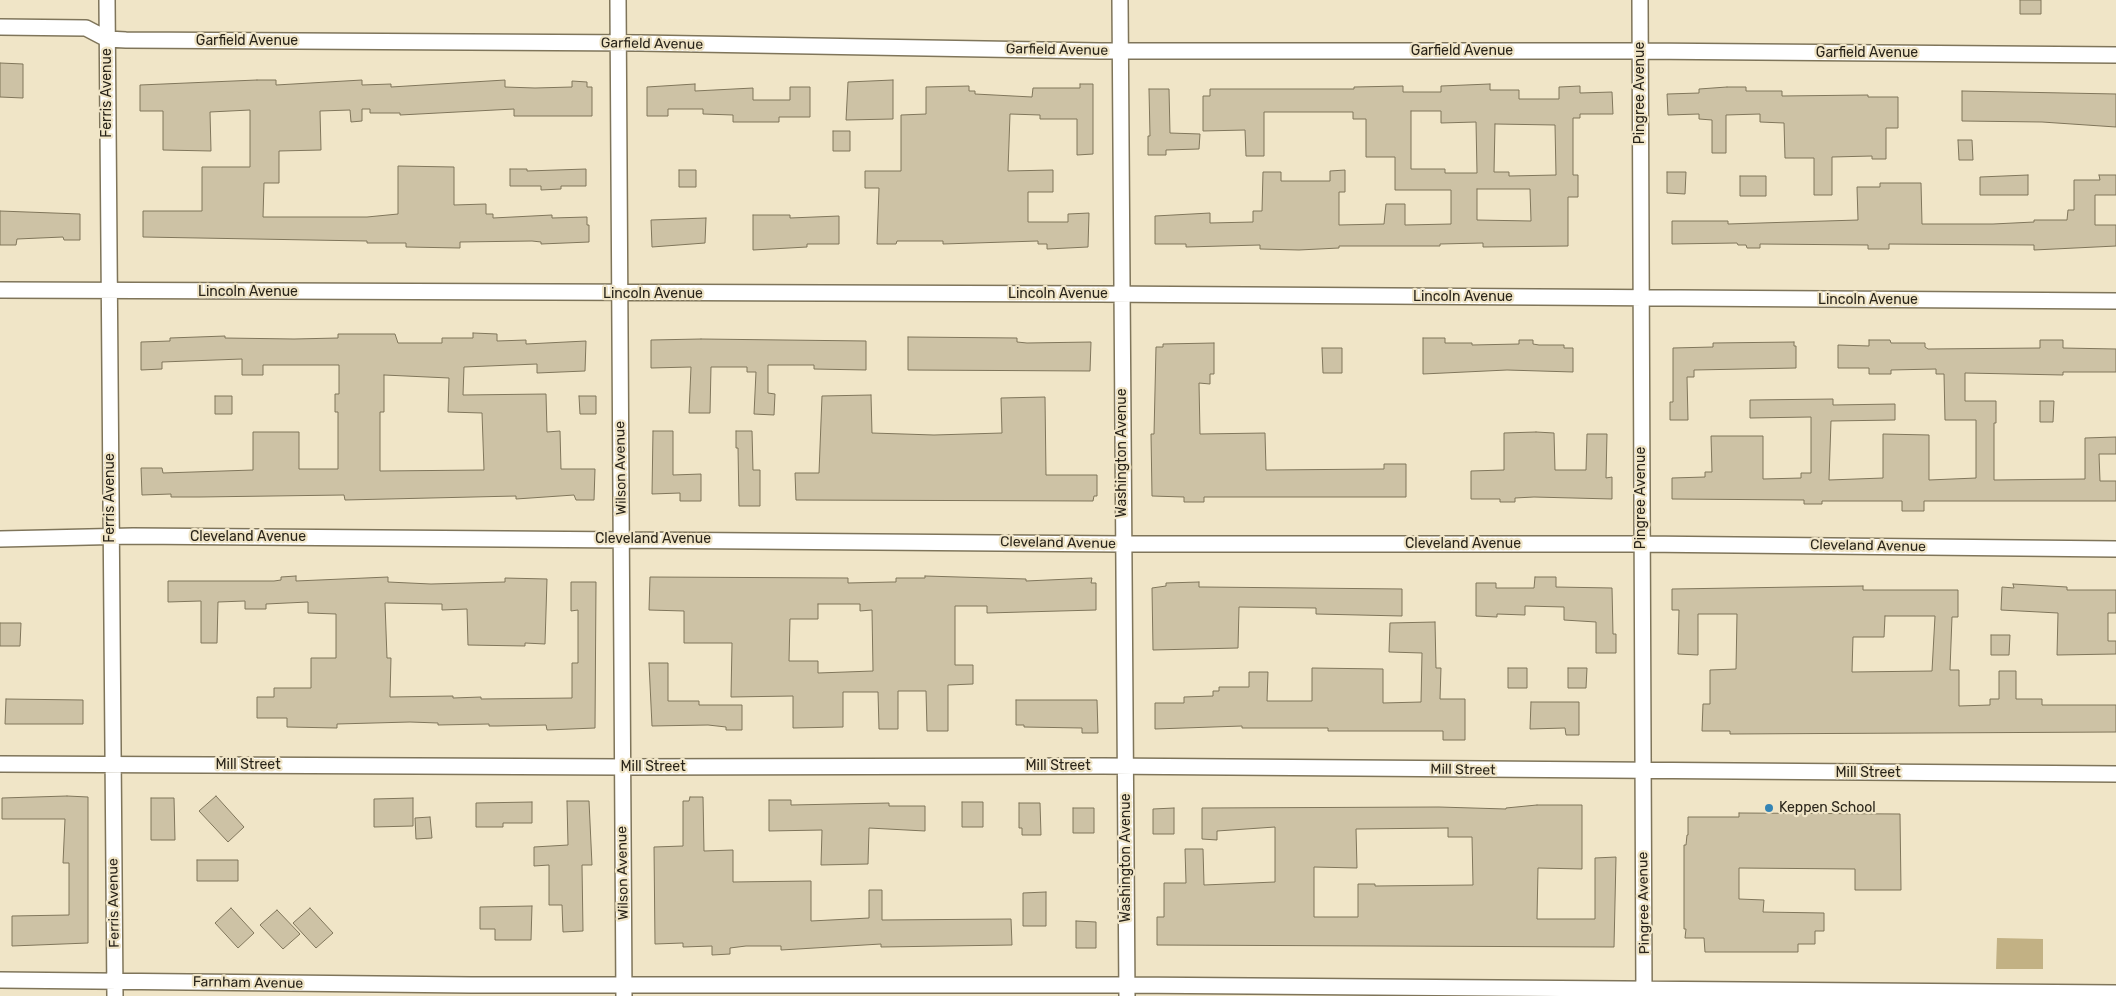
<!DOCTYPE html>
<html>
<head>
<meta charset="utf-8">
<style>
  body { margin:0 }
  canvas { display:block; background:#f0e5c7 }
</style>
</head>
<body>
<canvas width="2116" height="996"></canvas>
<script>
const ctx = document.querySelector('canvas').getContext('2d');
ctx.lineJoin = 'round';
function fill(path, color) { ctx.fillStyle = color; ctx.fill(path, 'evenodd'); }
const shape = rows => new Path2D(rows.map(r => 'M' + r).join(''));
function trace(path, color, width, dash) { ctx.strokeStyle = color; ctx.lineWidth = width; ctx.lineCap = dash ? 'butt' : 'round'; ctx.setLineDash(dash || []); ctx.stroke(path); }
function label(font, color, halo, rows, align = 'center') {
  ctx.font = font + ' Rubik,sans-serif'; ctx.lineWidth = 4.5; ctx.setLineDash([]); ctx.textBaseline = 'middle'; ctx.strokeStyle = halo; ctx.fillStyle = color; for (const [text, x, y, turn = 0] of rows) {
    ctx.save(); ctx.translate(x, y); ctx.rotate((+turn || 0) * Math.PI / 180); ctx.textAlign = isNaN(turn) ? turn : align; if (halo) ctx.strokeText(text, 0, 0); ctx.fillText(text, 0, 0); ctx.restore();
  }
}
fill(shape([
  [1997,938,2043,939,2043,969,1996,969]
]), '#c2b184');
const building = shape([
  [2020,0,2041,0,2041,14,2020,14,2020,0],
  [0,63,23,64,23,98,0,97,0,63],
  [257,80,276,80,276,85,362,80,362,85,391,84,391,87,505,80,505,87,535,88,572,87,572,81,587,82,587,87,592,87,592,116,514,116,514,109,400,115,400,113,370,113,370,109,362,109,362,121,351,122,350,110,320,111,321,150,279,151,279,183,264,183,263,217,367,217,398,214,398,166,454,167,454,205,486,204,486,214,493,214,493,218,552,215,552,218,587,217,587,225,589,225,589,242,541,244,541,242,532,241,460,242,460,248,406,247,406,243,367,243,367,241,143,237,143,211,202,211,202,167,250,167,250,110,210,112,211,151,163,150,163,111,140,111,140,85,257,80],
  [893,80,893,119,846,120,848,82,893,80],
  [695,84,695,91,753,88,753,100,790,100,790,87,810,87,810,117,779,117,779,122,733,122,733,115,703,114,703,109,668,109,668,116,647,116,647,87,695,84],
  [1080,84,1093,84,1093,154,1077,155,1077,119,1040,119,1040,115,1010,114,1008,171,1053,170,1053,192,1028,192,1028,222,1068,222,1068,214,1089,213,1088,247,1047,249,1047,244,1038,244,1038,241,943,244,943,241,897,241,896,244,877,244,879,188,865,188,865,171,901,171,901,115,926,114,926,87,969,86,969,91,975,91,975,94,1032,97,1033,88,1080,88,1080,84],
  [1490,84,1490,90,1519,90,1519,99,1559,99,1559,87,1580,86,1580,93,1612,92,1613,114,1580,114,1580,118,1573,118,1573,175,1578,175,1578,197,1568,197,1568,246,1483,247,1483,243,1440,244,1440,246,1339,246,1339,248,1299,250,1260,249,1260,245,1186,247,1186,244,1155,244,1155,216,1210,213,1210,223,1253,222,1253,211,1262,211,1263,172,1281,172,1281,181,1330,181,1330,171,1345,170,1345,192,1339,192,1339,225,1384,224,1386,204,1405,204,1405,225,1451,224,1451,190,1395,190,1395,157,1366,157,1366,119,1353,119,1353,112,1264,112,1264,156,1246,156,1245,130,1203,131,1203,96,1210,96,1210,89,1354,89,1354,87,1403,86,1403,92,1441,92,1441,86,1490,84],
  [1411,111,1441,111,1441,123,1476,122,1477,173,1445,173,1445,169,1411,169,1411,111],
  [1495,124,1555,125,1556,175,1509,176,1509,172,1494,172,1495,124],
  [1477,189,1530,189,1531,221,1477,220,1477,189],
  [1727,87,1746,87,1746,91,1782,91,1782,96,1868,95,1868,97,1898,97,1898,128,1886,128,1886,159,1872,159,1872,156,1832,157,1832,195,1814,195,1814,158,1785,158,1784,123,1760,122,1760,114,1726,115,1726,153,1712,153,1712,120,1699,119,1699,114,1668,115,1667,94,1699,93,1699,89,1727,87],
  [1149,89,1169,89,1170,133,1200,134,1199,149,1166,150,1166,155,1148,155,1148,136,1150,136,1149,89],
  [1962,91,2116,94,2116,127,2042,122,1962,121,1962,91],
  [833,131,850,131,850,151,833,151,833,131],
  [1958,140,1972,140,1973,160,1959,160,1958,140],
  [510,169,527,169,527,171,586,169,586,186,561,186,561,189,541,190,541,186,510,186,510,169],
  [679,170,696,170,696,187,679,187,679,170],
  [1667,172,1686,172,1685,194,1667,193,1667,172],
  [2028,175,2028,195,1980,195,1980,177,2028,175],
  [2099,175,2116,175,2116,195,2095,195,2095,225,2116,225,2116,246,2034,250,2034,245,1889,244,1889,249,1868,249,1868,245,1760,244,1760,248,1747,248,1746,245,1738,245,1737,243,1672,244,1672,221,1728,221,1728,224,1858,220,1857,187,1880,187,1880,183,1921,183,1922,224,1993,224,2034,222,2034,220,2067,220,2068,210,2074,210,2074,180,2100,180,2099,175],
  [1740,176,1766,176,1766,196,1740,196,1740,176],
  [0,211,80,214,80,240,64,240,63,237,17,239,16,245,0,245,0,211],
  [753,215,790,215,790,218,839,216,839,244,807,244,807,247,753,250,753,215],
  [706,218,705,243,652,247,651,220,706,218],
  [473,333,497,334,497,341,526,340,526,344,586,341,585,371,537,373,537,364,464,367,463,395,546,394,547,432,560,431,561,469,595,469,594,500,576,500,574,495,516,499,516,496,345,500,344,495,200,497,171,497,171,494,142,495,141,468,162,468,163,473,253,470,253,432,299,432,299,469,338,469,338,412,335,412,335,394,339,394,339,365,263,365,263,375,242,375,242,359,162,362,162,369,141,370,141,342,170,341,170,338,225,336,225,338,294,339,338,338,338,334,395,334,398,343,442,343,442,338,473,338,473,333],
  [384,375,449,378,448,412,482,413,484,470,380,471,380,412,384,412,384,375],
  [908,337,1017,338,1017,342,1027,343,1091,342,1090,371,908,370,908,337],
  [1423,338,1445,338,1445,343,1472,343,1472,345,1519,344,1519,340,1533,340,1533,344,1539,345,1564,345,1564,348,1573,348,1573,372,1507,370,1423,374,1423,338],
  [701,339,866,341,866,370,814,369,814,365,768,365,768,393,775,394,774,415,754,414,756,372,747,372,747,367,711,367,710,413,689,413,691,367,651,368,651,340,701,339],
  [1869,340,1890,340,1891,343,1925,343,1925,347,1928,349,2040,348,2040,340,2063,340,2063,348,2116,349,2116,372,2063,372,2063,375,1965,373,1965,401,1996,401,1996,423,1994,423,1994,480,2085,479,2085,438,2116,437,2116,454,2099,454,2100,481,2116,481,2116,501,1924,501,1924,511,1902,511,1902,501,1822,501,1822,504,1804,504,1804,500,1672,499,1672,478,1705,477,1705,472,1712,472,1711,436,1763,436,1763,479,1801,478,1801,473,1811,473,1811,417,1750,418,1750,400,1833,399,1833,405,1895,404,1895,420,1831,421,1829,480,1883,478,1883,434,1929,435,1929,480,1976,478,1976,420,1945,420,1944,374,1936,374,1936,369,1891,370,1891,374,1869,374,1869,368,1838,368,1838,345,1869,346,1869,340],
  [1794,342,1794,346,1796,346,1796,368,1694,370,1694,377,1687,377,1688,420,1670,420,1670,402,1673,402,1673,348,1713,347,1713,343,1794,342],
  [1214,343,1214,374,1210,374,1210,384,1199,383,1200,434,1265,433,1266,470,1384,469,1384,464,1406,464,1406,497,1204,497,1204,502,1184,502,1184,497,1152,496,1151,434,1154,434,1156,347,1163,347,1163,344,1214,343],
  [1322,348,1342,348,1342,373,1323,373,1322,348],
  [871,395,872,433,934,435,1002,433,1001,398,1045,397,1046,475,1097,475,1097,496,1094,496,1093,501,796,500,795,473,819,473,822,396,871,395],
  [215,396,232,396,232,414,215,414,215,396],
  [579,396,596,396,596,414,580,414,579,396],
  [2040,401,2054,401,2053,422,2040,422,2040,401],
  [653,431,673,431,673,475,701,474,701,501,680,501,680,493,652,494,653,431],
  [736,431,752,431,753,470,760,470,760,506,739,506,738,448,736,448,736,431],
  [1536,432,1554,433,1555,470,1586,470,1587,434,1607,434,1606,478,1612,477,1612,499,1534,497,1515,498,1515,502,1500,502,1500,499,1471,499,1471,471,1504,470,1504,433,1536,432],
  [296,576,296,581,388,577,388,582,431,584,505,582,505,578,547,579,545,644,525,643,525,646,468,645,467,609,442,610,442,604,385,603,387,658,391,658,390,697,453,696,453,698,481,697,481,699,572,698,572,663,578,663,578,610,571,611,571,582,596,582,595,728,547,730,546,725,498,726,489,726,489,724,438,725,438,723,410,722,337,724,337,728,287,727,287,718,257,718,257,697,274,697,274,688,311,688,311,658,336,658,336,614,308,613,308,602,266,604,266,609,245,609,245,601,218,602,217,643,201,643,201,601,168,602,168,581,274,581,281,580,281,577,296,576],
  [925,576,1026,579,1026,581,1092,578,1091,583,1096,583,1096,610,987,613,987,606,955,606,955,665,973,665,973,684,948,685,948,731,927,731,926,691,898,691,898,729,879,729,878,692,843,692,843,727,793,728,793,696,731,697,732,643,684,643,684,611,649,610,650,577,848,578,848,583,892,582,896,582,896,578,925,578,925,576],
  [818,604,860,604,860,611,872,610,873,671,818,673,818,661,789,661,790,619,818,619,818,604],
  [1535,577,1556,577,1556,587,1612,588,1613,634,1616,634,1616,653,1596,653,1596,622,1564,620,1564,607,1525,606,1525,615,1497,614,1497,617,1476,616,1476,583,1496,583,1496,588,1534,588,1535,577],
  [1199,582,1199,587,1204,587,1402,589,1402,616,1316,614,1316,608,1239,607,1238,648,1153,650,1152,588,1166,586,1166,583,1199,582],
  [2013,584,2067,587,2067,590,2116,590,2116,613,2108,613,2108,641,2116,641,2116,654,2057,655,2058,613,2001,610,2002,587,2014,588,2013,584],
  [1863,586,1863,590,1958,590,1958,617,1952,617,1950,670,1959,670,1959,706,1990,705,1990,699,1999,699,1999,671,2016,671,2016,699,2042,699,2042,705,2116,705,2116,732,1730,734,1730,731,1702,731,1703,704,1710,704,1710,670,1736,669,1737,614,1698,614,1698,655,1678,654,1679,610,1672,610,1672,589,1863,586],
  [1885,616,1935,616,1932,671,1852,672,1853,637,1884,637,1885,616],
  [1435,622,1436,668,1441,668,1440,699,1465,699,1465,740,1443,740,1443,731,1328,731,1328,728,1242,728,1242,726,1155,729,1155,703,1184,703,1184,697,1213,696,1213,691,1219,691,1219,687,1249,687,1249,672,1268,672,1267,701,1312,701,1312,668,1383,669,1383,703,1421,702,1422,653,1389,652,1390,623,1435,622],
  [0,623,21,623,20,646,0,646,0,623],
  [1991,635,2010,635,2009,655,1991,655,1991,635],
  [649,663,668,663,668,701,699,701,699,705,742,705,742,730,726,730,726,727,708,725,652,726,649,663],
  [1508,668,1527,668,1527,688,1508,688,1508,668],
  [1568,668,1587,668,1586,688,1568,688,1568,668],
  [6,699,83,700,83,724,5,724,6,699],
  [1016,700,1097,700,1098,733,1082,733,1082,728,1024,727,1024,725,1016,725,1016,700],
  [1531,702,1579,702,1579,735,1566,735,1565,728,1530,729,1531,702],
  [67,796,88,797,88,943,12,946,12,916,69,915,69,863,63,863,65,819,2,819,2,798,67,796],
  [216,796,244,827,228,842,199,811,216,796],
  [690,797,703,797,704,851,733,850,733,882,811,881,811,921,869,918,869,890,882,890,882,920,1011,919,1012,945,881,947,881,944,781,950,781,946,746,946,730,948,730,954,712,955,712,946,683,947,683,943,655,944,654,847,683,846,683,801,689,801,690,797],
  [151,798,174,798,175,840,151,840,151,798],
  [413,798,413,826,374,827,374,799,413,798],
  [769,800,791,800,791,805,889,803,889,806,925,806,925,831,869,828,868,864,821,865,822,830,769,831,769,800],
  [567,801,589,801,592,865,582,865,583,931,563,932,562,905,549,905,549,865,534,866,534,847,568,845,567,801],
  [532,802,532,823,503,823,503,827,476,827,476,803,532,802],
  [962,802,983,802,983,827,962,827,962,802],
  [1019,803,1040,803,1041,835,1022,835,1022,828,1019,828,1019,803],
  [1537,805,1582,805,1582,869,1538,868,1537,919,1595,919,1595,858,1616,857,1614,947,1157,945,1157,917,1164,917,1164,883,1186,883,1185,849,1203,849,1204,885,1275,882,1275,827,1217,831,1217,840,1202,839,1202,808,1439,807,1506,809,1506,808,1537,805],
  [1448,828,1448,837,1472,837,1473,885,1375,886,1375,884,1358,884,1358,917,1314,917,1314,867,1357,868,1356,829,1448,828],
  [1073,808,1094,808,1094,833,1073,833,1073,808],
  [1174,808,1174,834,1153,834,1153,809,1174,808],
  [1739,813,1900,814,1901,890,1855,890,1855,869,1739,868,1739,899,1764,900,1763,912,1824,913,1824,931,1815,931,1815,944,1798,944,1798,952,1705,952,1704,938,1685,938,1686,929,1684,929,1684,845,1686,845,1687,835,1688,835,1688,817,1739,817,1739,813],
  [430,817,432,838,416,839,415,818,430,817],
  [197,860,238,860,238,881,197,881,197,860],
  [1046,892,1046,926,1023,926,1023,893,1046,892],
  [532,906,531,940,495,940,495,929,480,929,480,907,532,906],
  [231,908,254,933,238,948,215,923,231,908],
  [310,908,333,933,316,948,293,923,310,908],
  [277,910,300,934,283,949,260,925,277,910],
  [1076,921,1096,922,1096,948,1076,948,1076,921]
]);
fill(building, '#cdc2a5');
trace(building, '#80765b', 1);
const street = shape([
  [107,0,115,996],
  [618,0,624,996],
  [1120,0,1127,996],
  [1640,0,1644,996],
  [0,27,86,28,107,39,126,40,640,43,1099,51,1640,51,2116,55],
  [0,290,1100,294,2116,301],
  [0,539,133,536,1123,544,1641,544,2116,549],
  [0,764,622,767,1103,766,2116,774],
  [0,980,471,985,1127,985,2116,993]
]);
trace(street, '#7f755a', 18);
trace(street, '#fff', 15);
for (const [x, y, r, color] of [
  [1769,808,5,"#3484b5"]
]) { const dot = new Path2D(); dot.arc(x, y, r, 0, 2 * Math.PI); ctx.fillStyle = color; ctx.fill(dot); trace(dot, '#f0e5c7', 2); }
label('14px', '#2a251a', '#f0e5c7', [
  ["Garfield Avenue",247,41],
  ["Garfield Avenue",652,44,1],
  ["Garfield Avenue",1057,50,1],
  ["Garfield Avenue",1462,51],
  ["Garfield Avenue",1867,53],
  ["Ferris Avenue",107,93,-90],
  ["Pingree Avenue",1640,93,-90],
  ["Lincoln Avenue",248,292],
  ["Lincoln Avenue",653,294],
  ["Lincoln Avenue",1058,294],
  ["Lincoln Avenue",1463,297],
  ["Lincoln Avenue",1868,300],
  ["Washington Avenue",1122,453,-90],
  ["Wilson Avenue",621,468,-91],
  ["Ferris Avenue",110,498,-90],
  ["Pingree Avenue",1641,498,-90],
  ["Cleveland Avenue",248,537],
  ["Cleveland Avenue",653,539],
  ["Cleveland Avenue",1058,543,1],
  ["Cleveland Avenue",1463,544],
  ["Cleveland Avenue",1868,546,1],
  ["Mill Street",248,765],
  ["Mill Street",1058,766],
  ["Mill Street",653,767],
  ["Mill Street",1463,770,1],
  ["Mill Street",1868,773],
  ["Washington Avenue",1126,858,-90],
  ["Wilson Avenue",623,873,-91],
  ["Ferris Avenue",114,903,-91],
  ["Pingree Avenue",1644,903,-91],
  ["Farnham Avenue",248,983,1]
]);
label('14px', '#2a251a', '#f0e5c7', [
  ["Keppen School",1779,808]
], 'left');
</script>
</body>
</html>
